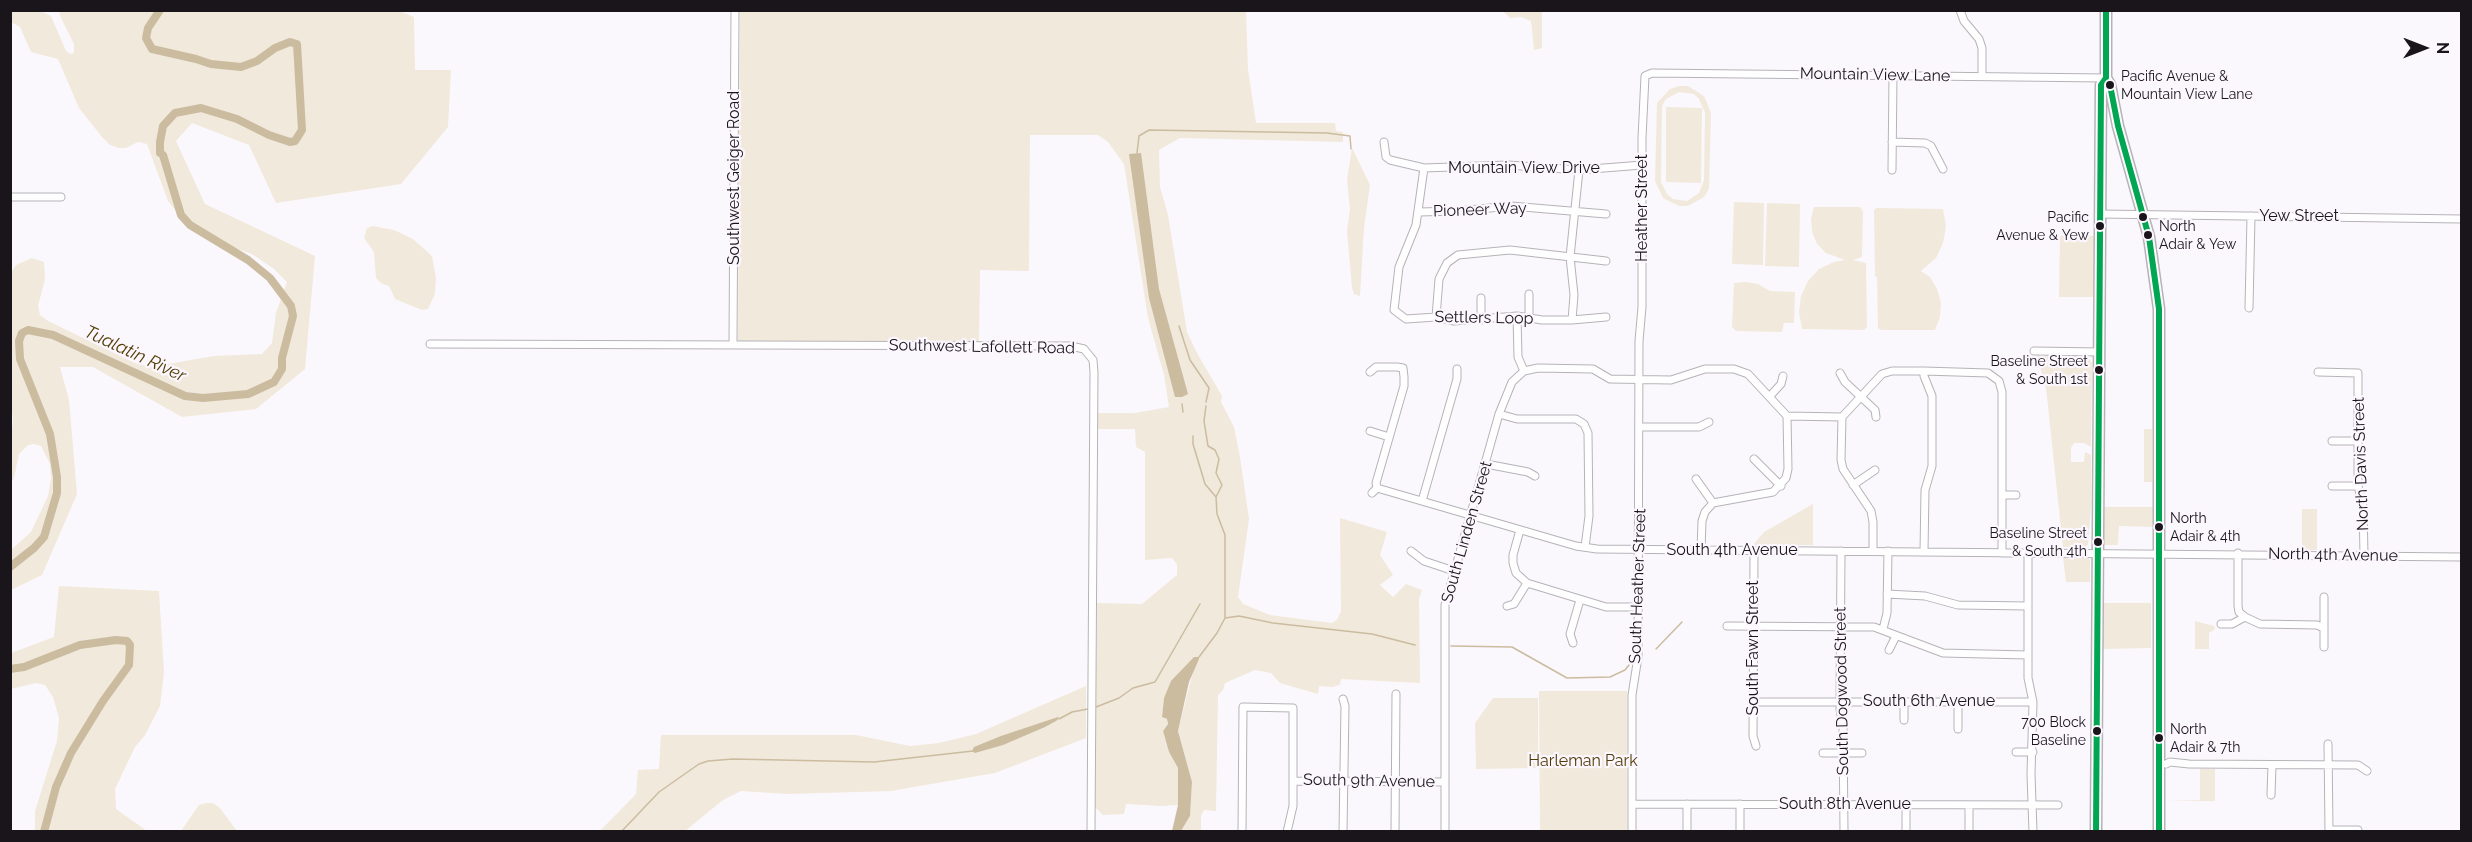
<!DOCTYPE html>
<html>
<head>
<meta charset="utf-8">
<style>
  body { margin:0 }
  #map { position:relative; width:2472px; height:842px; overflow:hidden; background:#fbf8fd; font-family:Raleway,sans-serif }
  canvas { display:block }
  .frame { position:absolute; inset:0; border:12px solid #19151a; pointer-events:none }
  .north { position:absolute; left:2394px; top:18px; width:60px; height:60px; -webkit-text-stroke:4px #fcf6ff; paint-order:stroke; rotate:90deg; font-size:16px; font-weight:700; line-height:24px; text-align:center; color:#19151a }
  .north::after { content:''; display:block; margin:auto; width:21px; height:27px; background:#19151a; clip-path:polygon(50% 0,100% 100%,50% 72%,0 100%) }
</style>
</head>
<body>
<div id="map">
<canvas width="2472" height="842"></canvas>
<div class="frame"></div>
<div class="north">N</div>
</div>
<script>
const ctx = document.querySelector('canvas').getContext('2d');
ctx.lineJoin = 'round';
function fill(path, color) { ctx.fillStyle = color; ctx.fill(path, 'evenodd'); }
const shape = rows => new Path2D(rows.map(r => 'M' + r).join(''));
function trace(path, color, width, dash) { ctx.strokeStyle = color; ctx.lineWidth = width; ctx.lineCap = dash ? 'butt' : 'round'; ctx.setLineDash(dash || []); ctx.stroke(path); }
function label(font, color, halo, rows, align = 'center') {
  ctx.font = font + ' Raleway,sans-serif'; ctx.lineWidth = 4.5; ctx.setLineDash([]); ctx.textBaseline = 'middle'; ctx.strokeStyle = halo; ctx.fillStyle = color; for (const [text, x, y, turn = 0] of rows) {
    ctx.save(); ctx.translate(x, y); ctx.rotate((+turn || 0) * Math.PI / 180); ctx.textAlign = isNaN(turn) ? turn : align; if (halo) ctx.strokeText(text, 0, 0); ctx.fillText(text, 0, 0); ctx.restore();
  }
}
fill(shape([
  [399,11,414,17,415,70,451,70,448,127,401,184,276,203,249,145,192,123,176,141,205,204,315,256,305,369,256,409,182,417,93,367,60,367,69,400,77,494,42,575,11,590,11,550,31,532,48,496,51,479,50,464,41,446,34,444,28,445,19,454,14,478,11,483,11,440,13,421,10,393,10,275,16,265,32,258,44,262,45,279,38,306,40,315,48,321,135,363,150,367,214,356,262,354,272,343,276,313,287,282,274,269,252,254,209,239,186,224,168,201,147,144,138,142,126,148,119,148,110,145,102,137,79,108,58,59,31,52,20,27,11,22,11,11,40,11,51,16,66,51,71,54,74,53,74,44,60,16,59,11],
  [740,11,1246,11,1248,69,1256,123,1335,123,1336,131,1343,132,1343,142,1180,138,1159,150,1160,187,1168,215,1187,332,1197,353,1222,396,1221,402,1234,427,1240,457,1249,519,1238,597,1243,604,1270,615,1332,623,1337,620,1341,611,1340,518,1387,532,1380,555,1393,575,1380,585,1393,597,1406,584,1422,590,1419,599,1420,683,1341,679,1340,685,1332,687,1319,686,1318,694,1280,683,1271,673,1255,670,1225,683,1223,690,1218,695,1216,811,1204,810,1201,816,1201,831,1181,831,1190,816,1192,782,1178,731,1194,668,1194,657,1164,698,1162,717,1167,719,1168,724,1163,731,1169,752,1178,768,1178,805,1161,806,1126,804,1124,814,1103,815,1094,806,1097,603,1142,604,1177,575,1177,564,1172,558,1145,560,1145,452,1136,447,1135,429,1097,429,1098,413,1135,413,1169,407,1164,375,1148,318,1124,164,1108,142,1098,135,1030,135,1029,271,980,270,979,343,738,341],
  [1503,11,1542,11,1542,48,1534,50,1531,21,1521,17,1510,18],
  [1679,86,1688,86,1704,96,1711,113,1709,189,1704,197,1688,206,1679,206,1663,198,1655,181,1657,103,1670,89],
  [1679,92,1694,94,1699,99,1705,113,1704,180,1699,193,1687,201,1673,199,1667,194,1661,182,1662,106,1666,99],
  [1666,107,1702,108,1701,183,1666,182],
  [1352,148,1370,185,1364,228,1360,296,1354,294,1352,288,1347,230,1350,209,1347,180],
  [1734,202,1764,203,1763,265,1732,264],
  [1767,203,1800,204,1799,267,1765,266],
  [1814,207,1860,207,1863,211,1862,257,1853,260,1866,263,1867,327,1864,330,1802,329,1799,312,1801,296,1808,281,1819,269,1834,262,1845,260,1826,253,1817,244,1812,232,1811,219],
  [1876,208,1943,209,1946,226,1943,243,1936,258,1921,271,1930,277,1937,289,1941,303,1940,317,1935,330,1881,330,1878,328,1877,277,1875,276,1874,210],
  [373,226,394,230,413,239,432,256,436,278,435,294,428,309,422,310,395,299,389,286,381,283,376,278,374,252,364,238,367,228],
  [2060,236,2095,236,2094,297,2059,297],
  [1746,282,1758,284,1770,291,1795,292,1794,323,1784,323,1782,332,1736,331,1732,327,1734,283],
  [2037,356,2087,356,2092,363,2091,447,2084,443,2074,443,2071,448,2071,462,2084,462,2085,452,2091,455,2091,508,2088,544,2086,547,2063,547,2046,388],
  [2144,429,2152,429,2152,482,2144,482],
  [1813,504,1813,545,1753,545,1764,532],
  [2104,507,2154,507,2154,527,2119,526,2118,545,2104,545],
  [2302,509,2317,509,2317,550,2302,550],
  [2088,557,2090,560,2090,582,2066,582,2063,558],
  [59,586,159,591,164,673,160,706,145,735,135,747,115,789,116,809,147,831,35,831,35,811,57,741,59,718,53,697,45,685,36,683,11,689,11,653,54,637],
  [2102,603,2151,603,2151,648,2102,649],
  [2195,621,2214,626,2215,629,2209,633,2209,649,2195,649],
  [1086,686,1086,738,995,773,891,791,788,794,741,791,723,800,685,831,599,832,636,794,638,770,659,769,661,735,856,735,910,746,939,743,976,734],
  [1539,691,1627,691,1627,831,1540,831],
  [1493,698,1538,698,1538,768,1476,769,1475,723],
  [2200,769,2215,769,2215,801,2167,801,2200,800],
  [206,803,213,803,220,808,237,831,181,831,199,805]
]), '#f1e9db');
fill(shape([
  [1141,153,1159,289,1188,394,1182,397,1175,397,1149,298,1129,154],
  [1194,657,1199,657,1199,659,1189,682,1178,731,1192,782,1190,816,1181,831,1172,831,1178,805,1178,768,1169,752,1163,731,1168,724,1167,719,1162,717,1164,698,1171,681],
  [1058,717,1059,718,1056,721,1045,727,1003,745,975,753,972,751,974,747,1001,736]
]), '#cbbca0');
trace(shape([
  [1137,153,1139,136,1149,130,1327,133,1350,136,1351,149],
  [1179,326,1190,360,1209,388,1206,402],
  [1182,404,1183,412],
  [1206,406,1204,421,1208,446,1215,450,1219,459,1216,473,1222,485,1216,497],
  [1193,436,1193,444,1205,484,1216,497,1217,514,1225,535,1225,618,1217,633,1199,657],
  [1225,618,1239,616,1273,623,1372,634,1415,645],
  [1451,646,1512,647,1567,678,1610,677,1625,670,1629,665],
  [1656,649,1682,622],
  [1096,707,1119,698,1133,688,1155,682,1200,604],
  [1059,719,1072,712,1088,709],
  [621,832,659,792,699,764,708,761,733,759,874,762,973,751]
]), '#cbbca0', 1.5);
trace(shape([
  [10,567,34,548,44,537,57,493,57,477,50,434,20,359,19,341,22,333,28,330,53,335,185,396,203,398,248,394,274,382,282,369,282,358,293,316,291,306,270,278,248,260,190,225,181,215,163,155,160,153,160,142,163,126,175,113,201,108,237,119,269,135,290,142,295,141,302,130,297,44,290,42,275,48,257,61,241,67,211,64,196,59,152,49,146,38,148,28,160,10],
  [10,669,24,667,80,645,116,640,127,641,130,645,129,665,103,701,71,753,56,787,44,832]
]), '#cbbca0', 8);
const minor = shape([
  [1960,10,1964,21,1979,39,1982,48,1982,76],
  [1384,142,1386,157,1390,160,1424,168,1508,165,1579,170,1642,165],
  [1892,142,1925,143,1931,146,1943,169],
  [1424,168,1416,225,1399,267,1394,310,1406,319,1436,317,1454,321,1517,316,1542,320,1572,320,1574,295,1570,257,1579,170],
  [1892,170,1893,75],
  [10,197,61,197],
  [1419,212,1458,211,1511,206,1606,214],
  [2100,214,2462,219],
  [1481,298,1481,320],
  [2249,308,2251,216],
  [1517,316,1518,357,1524,371],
  [1436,317,1439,279,1447,263,1458,255,1510,250,1606,261],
  [1529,317,1529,294],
  [1572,320,1606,317],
  [430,344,1071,346,1084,349,1093,360,1094,372,1091,832],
  [733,345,735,10],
  [2034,351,2099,352],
  [1924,371,1924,376,1932,396,1932,466,1925,490,1924,552],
  [1370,372,1376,367,1397,367,1403,368,1404,377,1404,386,1376,483,1377,488,1372,493],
  [2318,372,2358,373,2358,486,2363,506,2364,555],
  [1840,373,1845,382,1875,410,1876,417],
  [1770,396,1781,384,1783,376],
  [1499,414,1517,419,1576,419,1584,424,1588,433,1589,516,1585,547],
  [1787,416,1842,417],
  [1640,427,1699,427,1709,422],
  [1370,431,1389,437],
  [2332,441,2358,441],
  [1754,459,1781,486],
  [1486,464,1528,472,1535,476],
  [1696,479,1713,503],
  [1853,485,1875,470],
  [2332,486,2358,486],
  [1377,488,1576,546,1597,549,2462,557],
  [2002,495,2016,495],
  [1422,501,1457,379,1457,369],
  [1754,550,1753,736,1756,746],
  [1411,551,1424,561,1454,571],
  [1841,551,1840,709,1843,727,1844,832],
  [1873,551,1873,522,1871,511,1843,469,1841,460,1842,417,1882,374,1892,371,1924,371,1988,373,1999,381,2002,392,2002,553],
  [2028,553,2028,678,2033,702,2031,774,2033,832],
  [2238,553,2238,606,2239,612,2245,617,2260,624,2317,625,2324,628],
  [1527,583,1606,607,1638,607],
  [1887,594,1925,596,1958,605,2028,606],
  [1507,606,1514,604,1527,583,1516,573,1513,563,1513,555,1520,530],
  [2221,624,2232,624,2245,617],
  [1727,626,1874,627,1943,653,2028,655],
  [1883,629,1887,613,1888,551],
  [1573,643,1570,634,1580,600],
  [2324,647,2324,597],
  [1889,650,1896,636],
  [1343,699,1345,706,1343,832],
  [1904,701,1904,720],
  [1958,701,1958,729],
  [1753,702,2033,702],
  [2328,744,2329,832],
  [2016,752,2033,752],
  [1823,753,1862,753],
  [2166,764,2170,762,2189,764,2358,765,2367,771],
  [1293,781,1445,782],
  [2271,795,2272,765],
  [1632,804,2058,805],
  [2329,830,2358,830],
  [1242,832,1243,707,1293,708,1293,806,1287,832],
  [1395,832,1396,694],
  [1445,832,1445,605,1499,414,1512,382,1524,371,1538,368,1593,369,1610,379,1671,380,1705,369,1734,369,1748,374,1787,416,1788,469,1786,478,1773,492,1713,503,1705,512,1702,521,1701,550],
  [1632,832,1632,695,1638,657,1639,341,1642,307,1642,138,1645,76,1652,73,2106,78],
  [1687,832,1687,804],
  [1740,832,1740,804],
  [1906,832,1906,804],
  [1969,832,1969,805]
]);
const highway = shape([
  [2106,78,2110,85,2118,126,2149,237,2159,309,2159,832],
  [2096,832,2101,85,2106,78,2106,10]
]);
trace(minor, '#b6b3b8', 9);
trace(highway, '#b6b3b8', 13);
trace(minor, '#fefeff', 7);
trace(highway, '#fefeff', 10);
trace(shape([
  [2110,85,2118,126,2149,237,2159,309,2159,832],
  [2096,832,2101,85,2106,78,2106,10]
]), '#00a651', 6);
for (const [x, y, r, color] of [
  [2110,85,5,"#19151a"],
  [2143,217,5,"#19151a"],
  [2100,226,5,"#19151a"],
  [2148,235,5,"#19151a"],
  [2099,370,5,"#19151a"],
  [2159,527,5,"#19151a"],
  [2098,542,5,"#19151a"],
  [2097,731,5,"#19151a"],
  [2159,738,5,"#19151a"]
]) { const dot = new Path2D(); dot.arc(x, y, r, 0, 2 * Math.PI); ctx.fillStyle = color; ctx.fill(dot); trace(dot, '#fcf6ff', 2); }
label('14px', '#19151a', '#fcf6ff', [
  ["Pacific Avenue &",2121,77],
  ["Mountain View Lane",2121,95],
  ["Pacific",2089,218,"right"],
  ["Avenue & Yew",2089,236,"right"],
  ["North",2159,227],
  ["Adair & Yew",2159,245],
  ["Baseline Street",2088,362,"right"],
  ["& South 1st",2088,380,"right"],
  ["North",2170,519],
  ["Adair & 4th",2170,537],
  ["Baseline Street",2087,534,"right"],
  ["& South 4th",2087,552,"right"],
  ["700 Block",2086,723,"right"],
  ["Baseline",2086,741,"right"],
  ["North",2170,730],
  ["Adair & 7th",2170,748]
], 'left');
label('16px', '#19151a', '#fcf6ff', [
  ["Mountain View Lane",1875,75,1],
  ["Mountain View Drive",1524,168],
  ["Southwest Geiger Road",734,178,-90],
  ["Heather Street",1642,208,-90],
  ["Pioneer Way",1480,210,-2],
  ["Yew Street",2299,216],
  ["Settlers Loop",1484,318,1],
  ["Southwest Lafollett Road",982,347,1],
  ["North Davis Street",2361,464,-92],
  ["South Linden Street",1467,532,-74],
  ["South 4th Avenue",1732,550],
  ["North 4th Avenue",2333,555,1],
  ["South Heather Street",1638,586,-88],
  ["South Fawn Street",1753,648,-90],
  ["South Dogwood Street",1842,691,-91],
  ["South 6th Avenue",1929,701],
  ["South 9th Avenue",1369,781,1],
  ["South 8th Avenue",1845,804]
]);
label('16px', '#513d04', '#fcf6ff', [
  ["Harleman Park",1583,761]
]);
label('italic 18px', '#523e05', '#fcf6ff', [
  ["Tualatin River",135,354,25]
]);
</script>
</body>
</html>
